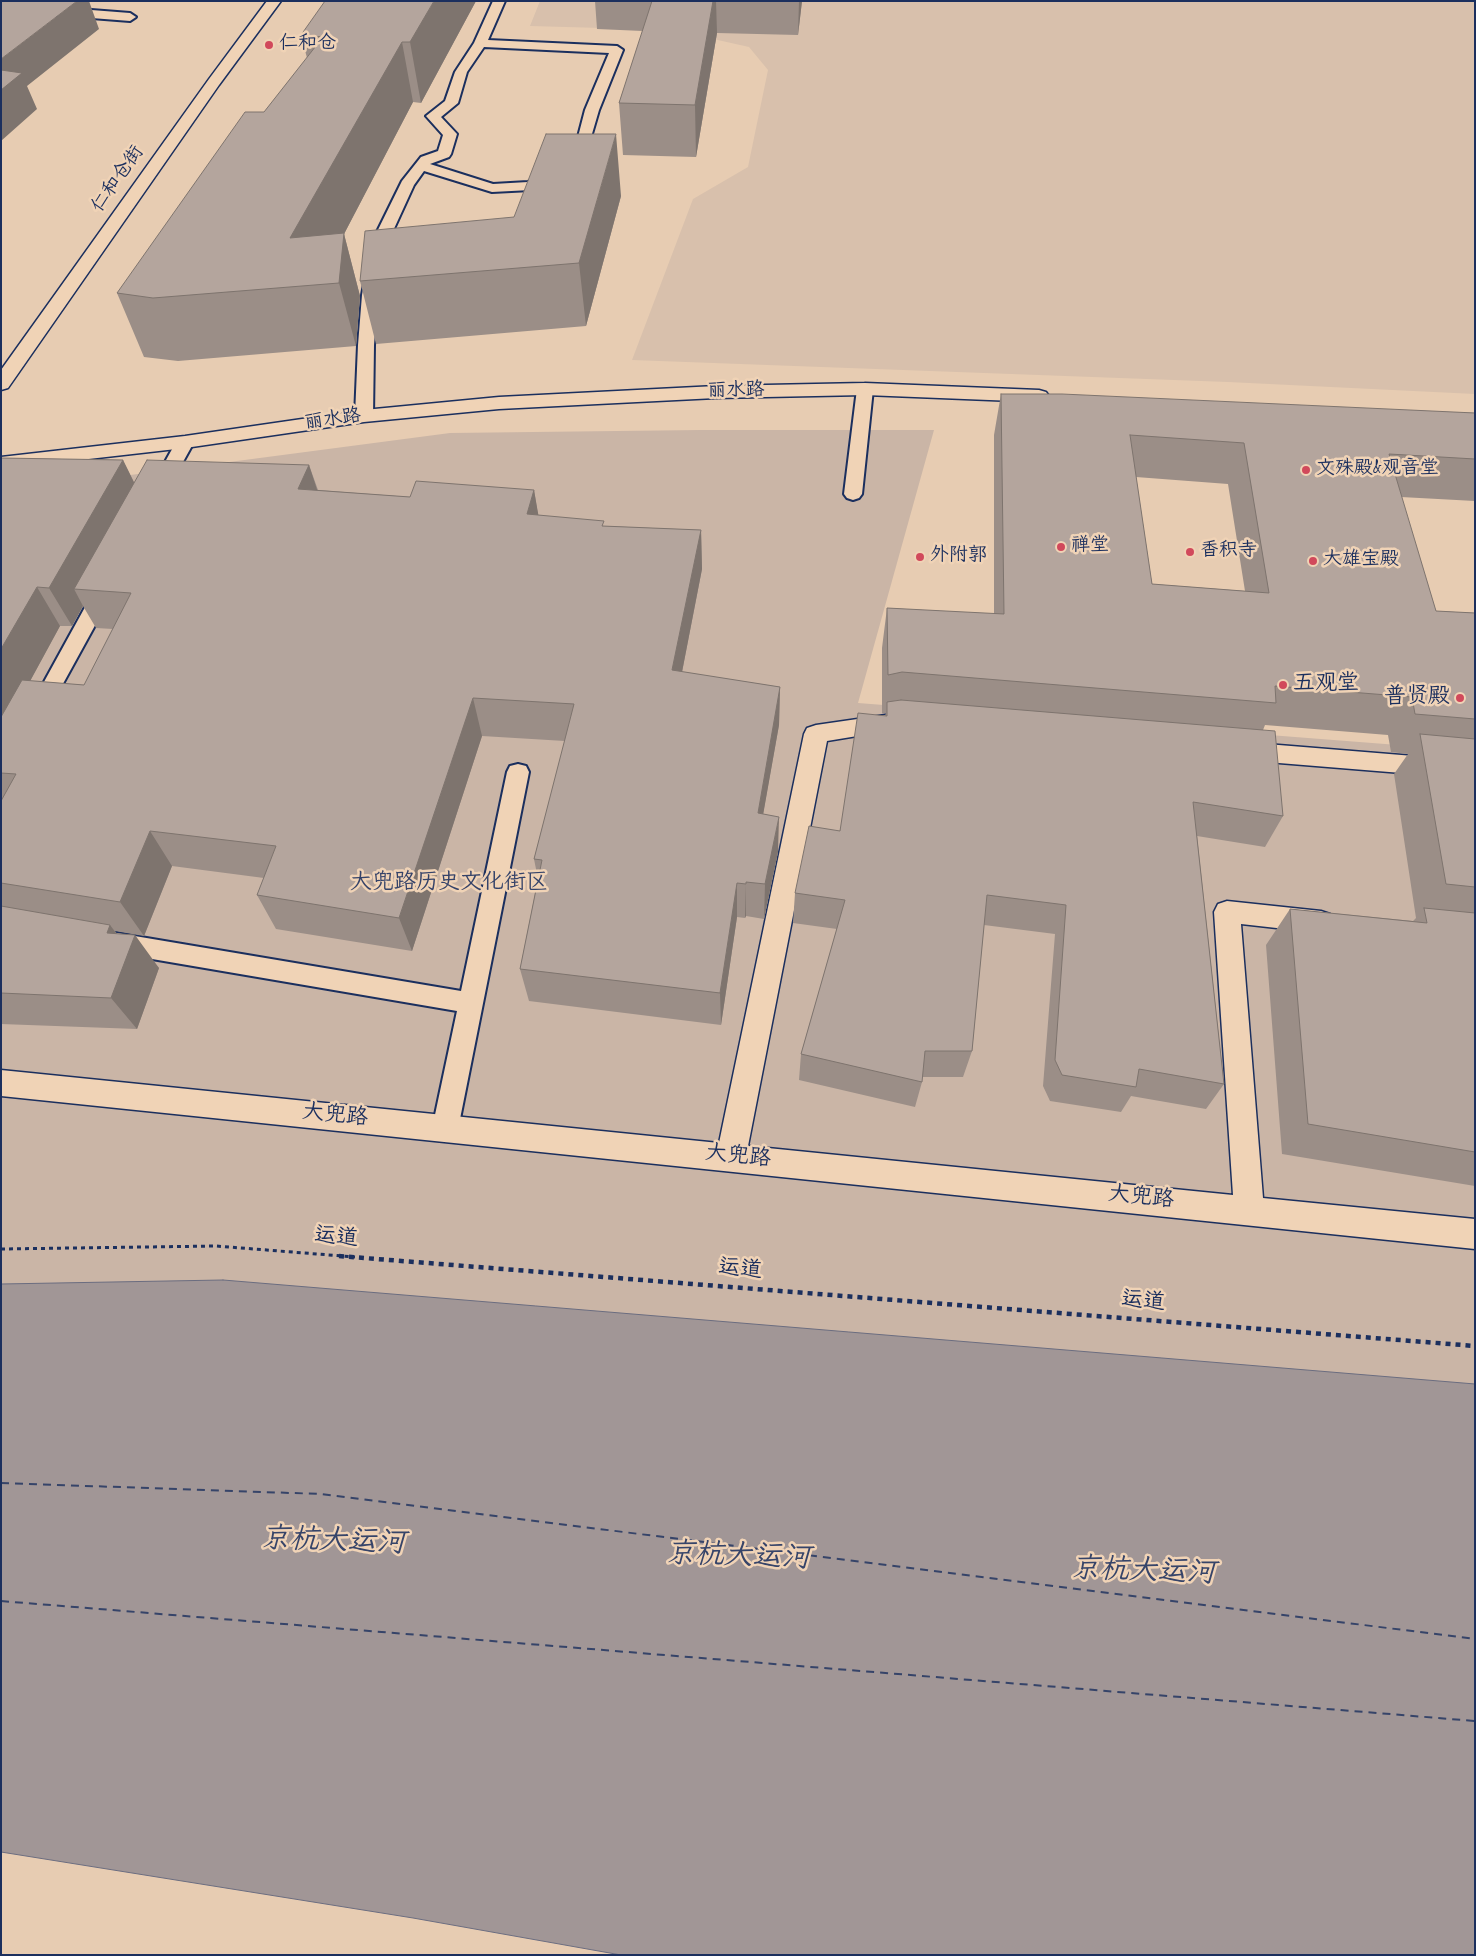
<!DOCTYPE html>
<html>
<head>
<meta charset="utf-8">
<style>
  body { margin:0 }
  #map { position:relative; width:1476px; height:1956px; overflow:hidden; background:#e7ccb2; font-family:"Indie Flower",sans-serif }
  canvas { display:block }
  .frame { position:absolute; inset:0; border:2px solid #1b2f5e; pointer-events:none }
</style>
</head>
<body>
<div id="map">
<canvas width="1476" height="1956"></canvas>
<div class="frame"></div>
</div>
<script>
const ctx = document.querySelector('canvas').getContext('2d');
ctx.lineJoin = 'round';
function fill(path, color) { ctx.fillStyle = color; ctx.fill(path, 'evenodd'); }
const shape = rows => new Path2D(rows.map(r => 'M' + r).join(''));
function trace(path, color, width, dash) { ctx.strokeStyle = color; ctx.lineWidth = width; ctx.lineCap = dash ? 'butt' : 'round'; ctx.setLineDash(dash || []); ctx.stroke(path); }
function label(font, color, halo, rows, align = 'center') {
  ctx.font = font + ' "Indie Flower","LXGW WenKai TC",sans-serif'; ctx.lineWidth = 5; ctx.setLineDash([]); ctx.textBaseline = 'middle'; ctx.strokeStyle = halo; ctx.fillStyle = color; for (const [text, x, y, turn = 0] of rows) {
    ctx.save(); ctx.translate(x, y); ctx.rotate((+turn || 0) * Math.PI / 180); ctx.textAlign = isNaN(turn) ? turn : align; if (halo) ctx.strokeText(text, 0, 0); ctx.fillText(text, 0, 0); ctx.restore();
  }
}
fill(shape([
  [540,1,1475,1,1475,394,1228,382,632,360,693,199,748,167,768,70,749,47,673,30,530,26]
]), '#d8c0ac');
fill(shape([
  [700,430,934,430,858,703,1475,751,1475,1427,1,1311,1,492,450,433]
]), '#cab5a6');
const water = shape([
  [223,1280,1475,1384,1475,1955,621,1955,413,1918,1,1852,1,1284,223,1280]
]);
fill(water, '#a19696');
trace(water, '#6b6d80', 1);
trace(shape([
  [1,1483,321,1494,1475,1639],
  [1,1601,1475,1721]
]), '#364469', 2, [8, 6]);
const service = shape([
  [493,1,505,1,488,40,617,46,623,50,599,110,584,161,531,190,492,192,424,171,414,185,387,244,378,295,374,345,373,416,370,420,364,421,358,420,355,416,358,345,362,295,371,244,402,181,421,157,438,151,443,135,426,116,445,101,455,72,474,43,493,1],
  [484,47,609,53,585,110,573,156,528,182,493,184,430,164,449,157,451,154,457,134,441,117,458,103,467,72,484,47],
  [1,3,130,13,136,17,130,21,1,11,1,3],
  [865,384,871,385,873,389,862,494,859,498,853,500,847,498,844,494,857,389,859,385,865,384],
  [185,437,191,438,194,442,168,489,165,493,159,495,153,493,150,489,176,442,179,438,185,437],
  [105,582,112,584,115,589,48,711,45,716,38,719,31,716,28,711,95,589,98,584,105,582],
  [518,764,526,766,529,772,458,1129,454,1137,445,1141,436,1137,432,1129,457,1011,111,952,103,949,99,942,103,935,111,932,461,991,507,772,510,766,518,764]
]);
const pedestrian = shape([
  [892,714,900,717,904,723,900,729,827,741,748,1146,1233,1195,1214,912,1218,904,1227,901,1321,911,1330,914,1334,922,1330,930,1321,933,1241,924,1263,1198,1475,1219,1475,1249,1,1096,1,1070,719,1143,804,734,807,728,816,725,892,714],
  [1242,742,1475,761,1475,779,1242,760,1233,757,1230,751,1233,745,1242,742]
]);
const minor = shape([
  [267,1,281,1,219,85,8,388,1,390,1,370,209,79,267,1]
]);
const tertiary = shape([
  [865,383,1039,390,1046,392,1049,396,1046,400,1039,402,865,395,716,398,499,409,364,422,185,448,1,469,1,457,185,436,364,410,499,397,716,386,865,383]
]);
trace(service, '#1b2f5e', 4);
trace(pedestrian, '#1b2f5e', 3);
trace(minor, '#1b2f5e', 3);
trace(tertiary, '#1b2f5e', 3);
trace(shape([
  [1,1249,216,1246,355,1257]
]), '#1b2f5e', 3, [4, 4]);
trace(shape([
  [339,1256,1475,1346]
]), '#1b2f5e', 4.5, [5, 5]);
fill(service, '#f0d3b6');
fill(pedestrian, '#f0d3b6');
fill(minor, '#f0d3b6');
fill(tertiary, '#f0d3b6');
fill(shape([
  [476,1,421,103,413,102,344,234,360,296,356,346,178,361,144,357,117,293,264,112,307,58,301,35],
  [595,1,802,1,798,35,717,33,696,157,623,155,619,103,643,31,597,29],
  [621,196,586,326,376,344,360,281,514,217],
  [1001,394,1475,413,1475,501,1401,497,1436,611,1475,613,1475,1186,1282,1154,1266,945,1290,909,1413,921,1416,918,1394,774,1408,754,1391,752,1388,735,1265,725,1263,730,1283,816,1265,847,1197,836,1224,1084,1206,1109,1131,1096,1121,1112,1050,1101,1043,1086,1055,934,984,925,972,1051,963,1077,922,1077,922,1082,915,1107,799,1080,801,1054,837,929,793,923,795,893,840,831,885,716,886,713,882,713,882,648,887,608,994,614,994,435],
  [1136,477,1228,484,1245,591,1152,584],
  [1,458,123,460,134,482,309,465,318,490,410,497,534,490,538,515,604,526,701,530,702,569,682,672,780,687,779,725,763,814,778,852,764,919,746,916,745,918,737,917,721,1025,529,1001,520,969,538,879,534,859,565,741,482,736,412,951,276,929,257,895,264,878,172,866,144,936,115,931,117,934,159,968,137,1029,1,1024],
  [83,606,96,628,113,629,84,685,30,681,60,626,72,626]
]), '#9b8e87');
fill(shape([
  [77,1,89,1,99,29,27,86,37,109,1,141,1,59],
  [434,1,476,1,421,103,410,42],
  [713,1,716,1,717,33,696,157,695,105],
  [799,1,802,1,798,35],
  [402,42,413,102,344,234,360,296,356,346,339,283,290,238],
  [616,134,621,196,586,326,579,263],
  [123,460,142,499,74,589,83,606,72,626,49,588],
  [309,465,322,505,298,489],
  [534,490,541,530,527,514],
  [701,530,702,569,675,708,672,670],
  [37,587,60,626,16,707,1,755,1,649],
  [780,687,779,725,757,849,758,813],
  [473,698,482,736,412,951,399,918],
  [779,817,778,852,764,919,765,884],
  [150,831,172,866,144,936,120,902],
  [746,882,746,916,745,918,746,884],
  [737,883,737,917,721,1025,720,993],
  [110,925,129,950,135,935,159,968,137,1029,111,998,107,933]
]), '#7e746e');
const building = shape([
  [1,1,77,1,1,59,1,1],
  [325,1,434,1,410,42,402,42,290,238,344,233,339,283,153,298,117,293,245,112,264,112,323,37,301,35,325,1],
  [652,1,713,1,695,105,619,103,652,1],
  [1,70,22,73,1,90,1,70],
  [546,134,616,134,579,263,360,281,365,231,514,217,546,134],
  [1001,394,1062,394,1475,413,1475,459,1389,454,1436,611,1475,613,1475,719,1415,714,1412,697,1275,686,1276,703,902,672,888,675,887,608,1004,614,1001,394],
  [1130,435,1244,443,1269,593,1152,584,1130,435],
  [1,458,123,460,49,588,37,587,1,649,1,458],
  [147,460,309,465,298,489,410,497,416,481,534,490,527,514,604,521,602,526,701,530,672,670,780,687,758,813,779,817,765,884,746,882,746,884,737,883,720,993,520,969,542,860,534,859,574,704,473,698,399,918,257,895,276,846,150,831,120,902,1,883,1,801,16,774,1,773,1,717,22,680,84,685,131,593,74,589,147,460],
  [901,700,1275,731,1283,816,1193,802,1224,1084,1139,1069,1136,1087,1062,1075,1055,1060,1066,905,987,895,972,1051,925,1051,922,1082,801,1054,845,900,795,893,809,826,840,831,858,713,887,716,887,702,901,700],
  [1420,734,1475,739,1475,887,1446,884,1420,734],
  [1,906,110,925,107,933,135,935,111,998,1,993,1,906],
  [1424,908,1475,913,1475,1152,1308,1124,1290,909,1427,923,1424,908]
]);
fill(building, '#b4a59d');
trace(building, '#7e746e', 1);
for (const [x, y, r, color] of [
  [269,45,5,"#d1495b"],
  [1306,470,5,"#d1495b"],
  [1061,547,5,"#d1495b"],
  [1190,552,5,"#d1495b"],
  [920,557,5,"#d1495b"],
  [1313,561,5,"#d1495b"],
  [1283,685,5,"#d1495b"],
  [1460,698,5,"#d1495b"]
]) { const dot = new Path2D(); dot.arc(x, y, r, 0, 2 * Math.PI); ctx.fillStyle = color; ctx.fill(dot); trace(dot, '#f0d3b6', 2); }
label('19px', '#1b2f5e', '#f0d3b6', [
  ["仁和仓",279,45],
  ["文殊殿&观音堂",1316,470],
  ["禅堂",1071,547],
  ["香积寺",1200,552],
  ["外附郭",930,557],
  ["大雄宝殿",1323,561]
], 'left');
label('19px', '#1b2f5e', '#f0d3b6', [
  ["仁和仓街",119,180,-55],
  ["丽水路",736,392,-1],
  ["丽水路",333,421,-8]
]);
label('22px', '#1b2f5e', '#f0d3b6', [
  ["五观堂",1293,685],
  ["普贤殿",1450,698,"right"]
], 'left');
label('22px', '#354369', '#f0d3b6', [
  ["大兜路历史文化街区",449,884]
]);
label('22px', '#1b2f5e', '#f0d3b6', [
  ["大兜路",335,1117,6],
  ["大兜路",738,1158,6],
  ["大兜路",1141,1199,6],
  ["运道",336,1239,5],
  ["运道",740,1271,5],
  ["运道",1143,1303,5]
]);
label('italic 29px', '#364469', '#f0d3b6', [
  ["京杭大运河",333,1544,2],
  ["京杭大运河",738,1559,2],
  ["京杭大运河",1143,1574,2]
]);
</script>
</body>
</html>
